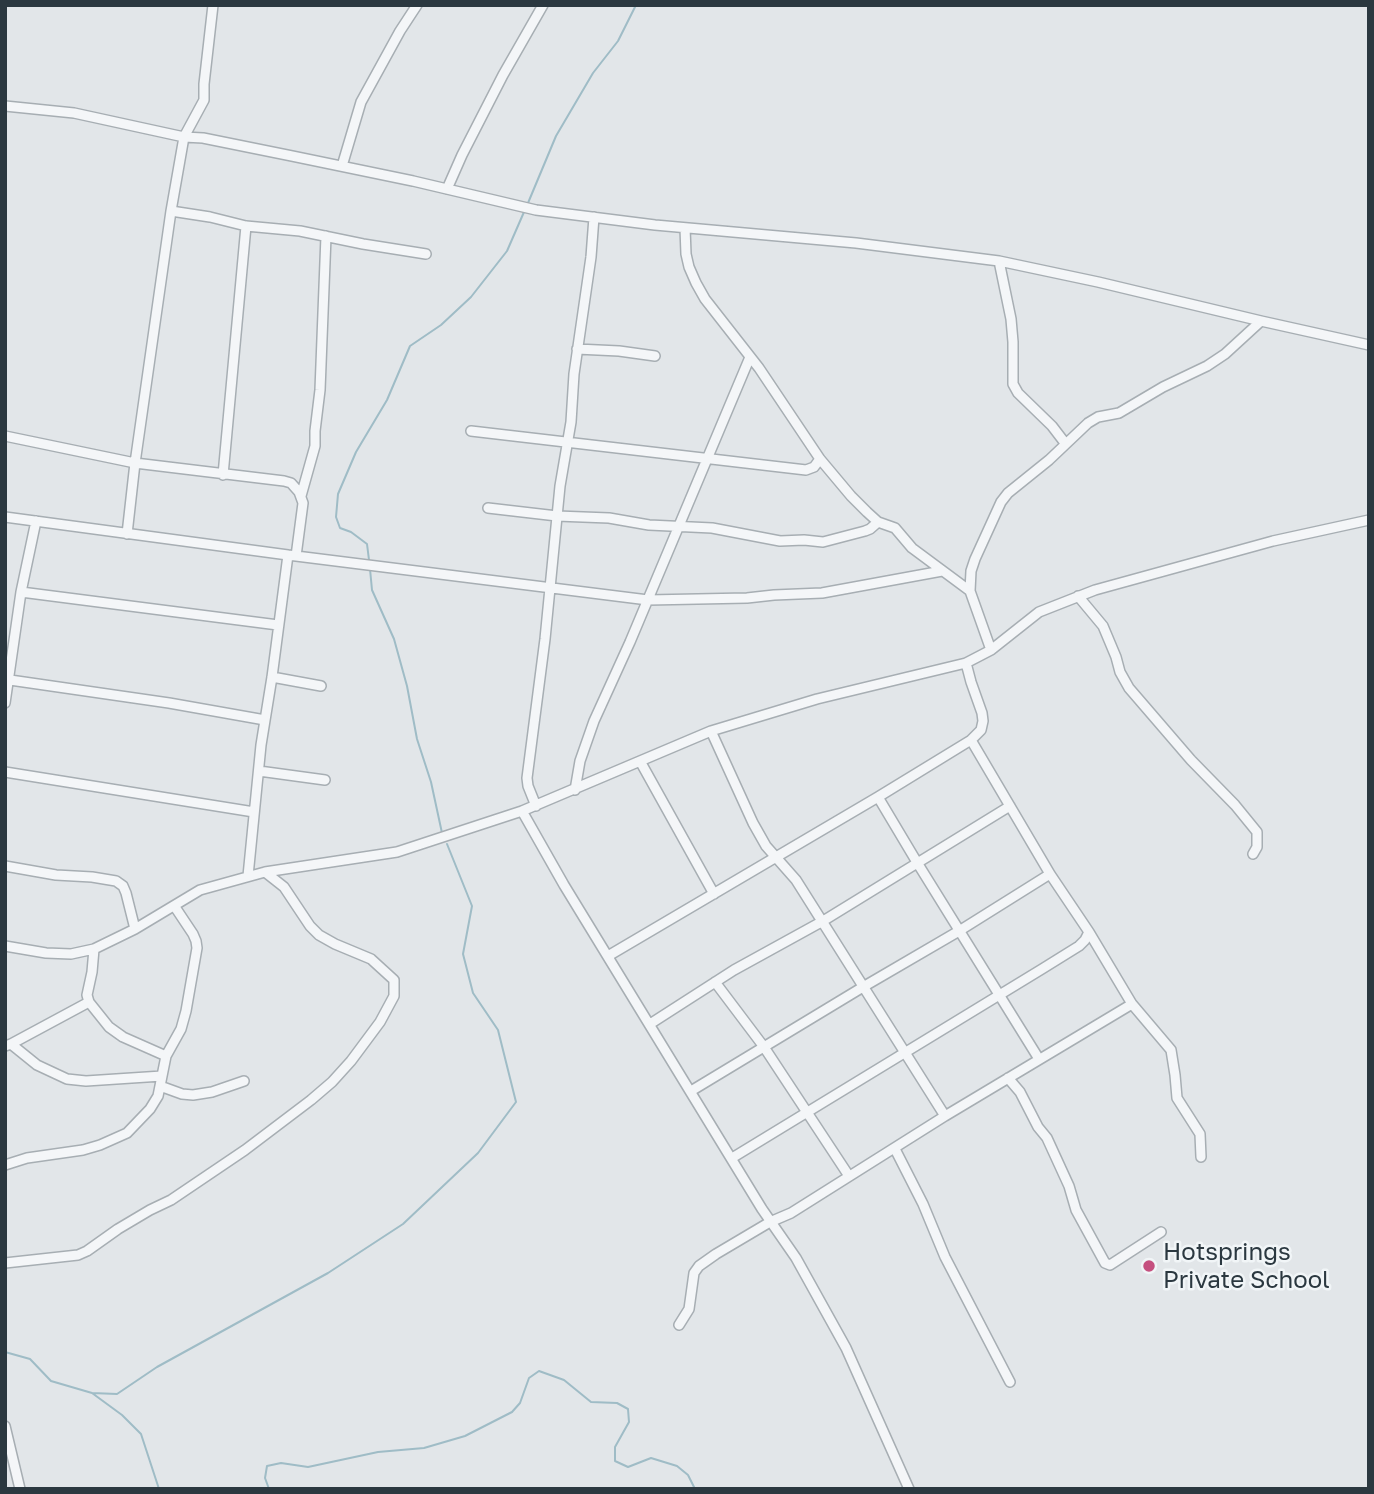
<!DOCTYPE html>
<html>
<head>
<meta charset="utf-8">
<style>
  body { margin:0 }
  #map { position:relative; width:1374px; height:1494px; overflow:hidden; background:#e2e6e9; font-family:"Golos Text",sans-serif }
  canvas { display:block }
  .frame { position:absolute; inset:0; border:7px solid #2b3840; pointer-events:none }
</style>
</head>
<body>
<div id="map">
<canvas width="1374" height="1494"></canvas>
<div class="frame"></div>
</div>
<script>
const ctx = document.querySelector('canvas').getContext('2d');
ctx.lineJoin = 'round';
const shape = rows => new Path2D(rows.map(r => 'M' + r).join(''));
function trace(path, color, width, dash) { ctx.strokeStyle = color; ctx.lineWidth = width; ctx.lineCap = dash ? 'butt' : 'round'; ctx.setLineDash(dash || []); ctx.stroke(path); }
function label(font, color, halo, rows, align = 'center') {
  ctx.font = font + ' "Golos Text",sans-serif'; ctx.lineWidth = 5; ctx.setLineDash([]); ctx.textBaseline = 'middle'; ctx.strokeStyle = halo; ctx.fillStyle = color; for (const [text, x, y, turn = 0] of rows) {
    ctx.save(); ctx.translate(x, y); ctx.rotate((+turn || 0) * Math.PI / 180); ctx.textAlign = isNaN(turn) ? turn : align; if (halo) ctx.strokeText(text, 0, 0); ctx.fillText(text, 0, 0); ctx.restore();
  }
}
trace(shape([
  [528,203,556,136,593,73,618,41,636,5],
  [369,560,367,544,351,532,340,528,336,517,338,494,356,452,387,400,410,346,441,325,471,297,507,251,524,212],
  [370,569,372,590,394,639,407,686,417,739,431,782,442,833],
  [5,1352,30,1359,51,1381,92,1393,122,1415,141,1434,159,1489],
  [92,1393,117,1394,157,1367,328,1273,403,1224,478,1153,516,1102,498,1030,473,993,463,954,472,906,447,844],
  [269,1489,265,1478,267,1466,281,1463,308,1467,378,1452,424,1448,465,1436,512,1412,520,1403,529,1378,539,1371,564,1380,591,1402,617,1403,628,1409,629,1422,615,1447,615,1461,628,1467,651,1458,677,1466,688,1475,695,1489]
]), '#9fbcc6', 2);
const minor = shape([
  [5,106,74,113,184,137,203,138,292,156,413,181,536,210,655,225,856,243,999,261,1098,282,1261,321,1369,345],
  [342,166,361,102,400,31,417,5],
  [447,189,462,155,503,75,543,5],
  [171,211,210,217,246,226,300,231,363,244,426,254],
  [685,228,686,254,689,267,696,283,705,299,759,368,820,459,851,496,867,512,878,522,895,528,912,548,970,591,991,650],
  [999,261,1011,319,1013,342,1013,384,1018,393,1052,426,1065,443],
  [577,349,619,351,655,356],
  [471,431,806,470,814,467,820,459],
  [5,436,135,463,284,481,291,483,299,492,303,503,296,556],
  [223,475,246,226],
  [301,496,315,446,315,431,320,390,326,236],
  [488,508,557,516,609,518,649,525,712,528,780,541,804,540,823,542,865,531,870,529,878,522],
  [5,517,288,555,272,677,261,745,248,876],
  [127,534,135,463,171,211,184,137,204,100,204,84,213,5],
  [288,555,648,600,747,598,774,595,822,593,942,571],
  [970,591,971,571,975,559,1001,502,1008,493,1049,460,1088,423,1098,417,1119,413,1163,387,1207,366,1225,354,1261,321],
  [21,592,278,625],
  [1078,596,1103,626,1116,657,1120,672,1129,688,1191,760,1235,805,1257,832,1257,847,1253,854],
  [272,677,321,686],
  [10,680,169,703,265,720],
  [5,703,21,592,36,521],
  [711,731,753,823,766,846,796,880,945,1116],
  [640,761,714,894],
  [259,771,325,780],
  [5,772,254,812],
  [575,790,580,761,594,721,630,642,750,357],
  [878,797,918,864,1039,1059],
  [536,806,528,786,527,778,545,639,560,486,571,422,574,374,591,257,594,217],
  [522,811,564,885,762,1209,796,1258,846,1348,909,1489],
  [5,866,56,875,92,877,116,881,123,886,126,893,135,929],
  [5,946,46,953,71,954,94,949,135,929,200,890,265,872,397,852,522,811,711,731,817,699,966,663,991,650,1039,612,1095,590,1273,541,1369,520],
  [94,949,92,972,87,995,89,1002,109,1027,123,1037,166,1056],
  [608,956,878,797,971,740],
  [715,982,764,1047,849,1176],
  [1132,1004,1171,1050,1175,1075,1177,1098,1200,1134,1201,1157],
  [650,1024,734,970,823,921,1010,806],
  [11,1044,89,1002],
  [5,1046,11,1044,37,1065,67,1079,86,1081,162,1076,166,1056,181,1029,186,1011,197,948,196,941,193,934,175,907],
  [1008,1078,1020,1092,1038,1127,1047,1138,1069,1186,1076,1210,1105,1263,1110,1265,1161,1232],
  [160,1086,182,1094,193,1095,212,1092,244,1081],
  [691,1091,863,987,959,931,1050,874],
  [895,1149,923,1204,945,1257,1010,1382],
  [732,1158,1042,969,1079,946,1085,940,1089,932],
  [5,1165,27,1158,83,1150,100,1145,127,1133,150,1109,158,1096,162,1076],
  [5,1263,78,1255,87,1251,118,1229,150,1210,171,1200,245,1150,311,1100,332,1082,351,1061,380,1022,394,996,394,980,371,959,335,944,319,935,310,926,284,887,265,872],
  [679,1325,689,1309,694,1273,699,1266,716,1254,770,1222,791,1213,945,1116,1132,1004,1089,932,1050,874,971,740,981,730,983,721,982,713,971,682,966,663],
  [5,1426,20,1489]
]);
trace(minor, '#a7aeb3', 12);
trace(minor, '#f4f6f8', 9);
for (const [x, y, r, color] of [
  [1149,1266,7,"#c5507f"]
]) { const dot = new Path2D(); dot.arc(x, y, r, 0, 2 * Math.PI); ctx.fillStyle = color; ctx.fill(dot); trace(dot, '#f1f5f7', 2.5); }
label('24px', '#2b3840', '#f1f5f7', [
  ["Hotsprings",1163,1252],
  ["Private School",1163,1280]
], 'left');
</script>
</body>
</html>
